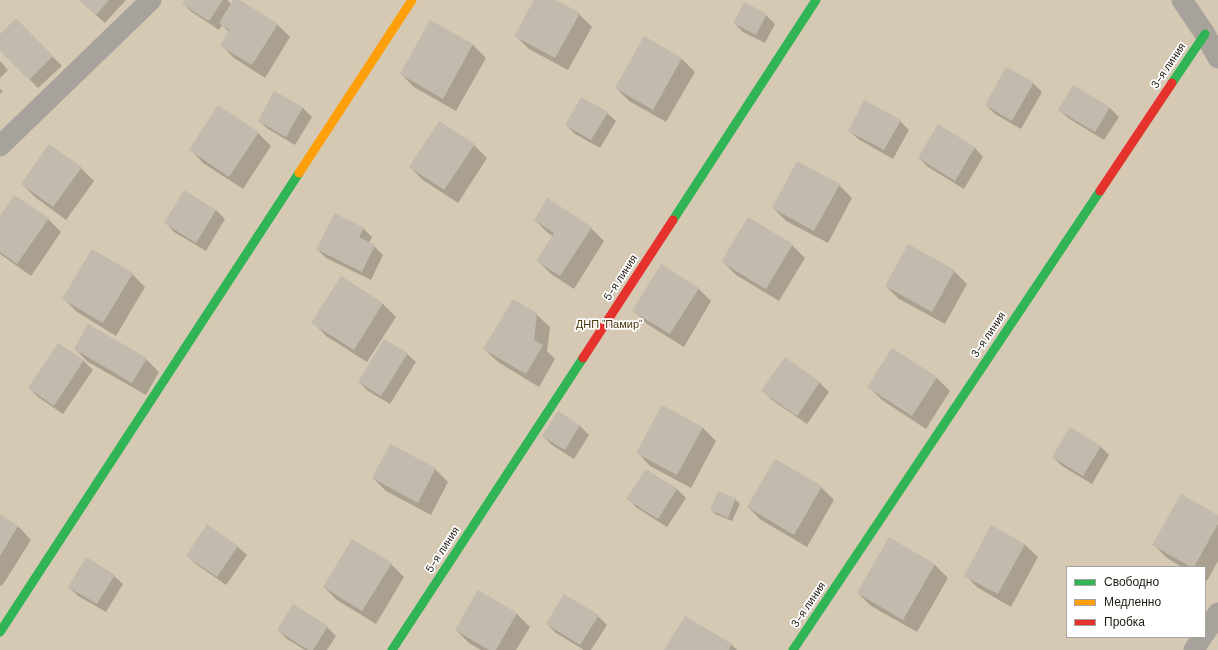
<!DOCTYPE html>
<html>
<head>
<meta charset="utf-8">
<style>
  body { margin:0 }
  #map { position:relative; width:1218px; height:650px; overflow:hidden; background:#e2d9cb; font-family:"DM Sans",sans-serif }
  canvas { display:block }
  .legend { position:absolute; left:1066px; top:566px; width:140px; height:72px; box-sizing:border-box; background:#fff; border:1px solid #a5a39f; margin:0; padding:5px 7px; list-style:none; font-size:12px; color:#1f1a10 }
  .legend li { display:flex; align-items:center; gap:8px; height:20px }
  .legend b { width:20px; border:1px solid #a5a39f }
</style>
</head>
<body>
<div id="map">
<canvas width="1218" height="650"></canvas>
<ul class="legend">
<li><b style="height:5px;background:#30b455"></b>Свободно</li>
<li><b style="height:5px;background:#ff9f0a"></b>Медленно</li>
<li><b style="height:5px;background:#e5322d"></b>Пробка</li>
</ul>
</div>
<script>
const ctx = document.querySelector('canvas').getContext('2d');
ctx.lineJoin = 'round';
function fill(path, color) { ctx.fillStyle = color; ctx.fill(path, 'evenodd'); }
const shape = rows => new Path2D(rows.map(r => 'M' + r).join(''));
function trace(path, color, width, dash) { ctx.strokeStyle = color; ctx.lineWidth = width; ctx.lineCap = dash ? 'butt' : 'round'; ctx.setLineDash(dash || []); ctx.stroke(path); }
function label(font, color, halo, rows, align = 'center') {
  ctx.font = font + ' "DM Sans",sans-serif'; ctx.lineWidth = 3.5; ctx.setLineDash([]); ctx.textBaseline = 'middle'; ctx.strokeStyle = halo; ctx.fillStyle = color; for (const [text, x, y, turn = 0] of rows) {
    ctx.save(); ctx.translate(x, y); ctx.rotate((+turn || 0) * Math.PI / 180); ctx.textAlign = isNaN(turn) ? turn : align; if (halo) ctx.strokeText(text, 0, 0); ctx.fillText(text, 0, 0); ctx.restore();
  }
}
fill(shape([
  [0,0,1218,0,1218,650,0,650],
  [1067,567,1205,567,1205,637,1067,637]
]), '#d5c9b4');
fill(shape([
  [79,0,126,0,105,23],
  [185,0,227,0,231,4,234,0,238,0,277,24,290,37,265,78,234,58,221,45,229,32,222,25,219,30,192,12,183,4],
  [535,0,554,0,579,14,592,27,568,70,529,49,516,36],
  [766,15,775,24,765,43,743,32,734,23],
  [16,20,62,66,38,88,0,49,0,36],
  [431,21,473,45,486,58,456,111,414,87,401,74],
  [645,38,682,59,695,72,666,122,629,101,616,88],
  [0,61,8,70,0,78],
  [1033,83,1042,92,1021,129,995,114,986,105],
  [1074,86,1110,108,1119,117,1104,140,1068,118,1059,110],
  [0,89,3,91,0,94],
  [275,92,303,108,312,117,295,145,268,129,259,121],
  [607,113,616,121,600,148,575,134,566,125],
  [900,121,909,130,893,159,858,139,849,130],
  [440,122,474,145,487,158,458,203,423,180,410,167],
  [939,126,975,148,983,157,964,189,928,167,919,158],
  [258,133,271,146,243,189,203,163,190,149],
  [81,168,94,181,66,220,35,197,22,184],
  [839,185,852,198,828,243,786,221,773,208],
  [216,210,225,219,206,251,174,232,166,223],
  [0,217,48,219,61,232,31,276,0,254],
  [535,220,591,228,604,241,574,289,551,274,538,261,553,236,548,233],
  [363,228,372,237,369,243,374,246,383,255,371,280,326,258,317,249],
  [792,245,805,258,779,301,736,275,723,262],
  [92,250,132,274,145,287,116,336,77,312,64,299],
  [954,271,967,284,945,324,899,299,886,286],
  [341,278,383,304,396,317,367,362,326,336,313,322],
  [698,288,711,301,684,347,647,324,634,311],
  [536,314,550,327,547,351,555,359,539,387,498,362,484,349],
  [59,344,84,361,93,370,63,414,38,397,29,388],
  [75,349,146,359,159,372,146,395,88,362],
  [893,350,937,378,950,391,926,429,882,400,869,387],
  [407,354,416,362,390,404,368,391,359,382],
  [785,359,820,383,829,392,807,424,772,400,763,391],
  [662,406,703,428,716,441,691,488,650,466,637,452],
  [558,412,580,426,589,435,574,459,552,445,543,436],
  [1100,446,1109,455,1092,484,1062,466,1053,457],
  [435,469,448,482,431,515,386,491,373,478],
  [646,470,677,489,686,498,667,527,637,508,628,499],
  [821,487,834,500,807,547,761,520,748,507],
  [735,499,740,504,732,521,715,514,711,510],
  [0,516,18,526,31,540,2,586,0,585],
  [1218,516,1218,561,1207,581,1205,580,1205,567,1182,567,1167,558,1154,545],
  [208,526,238,547,247,555,226,585,196,564,187,555],
  [890,539,935,565,948,578,917,632,871,606,858,593],
  [1024,544,1038,557,1011,607,978,588,965,575],
  [391,564,404,577,376,624,337,600,324,587],
  [114,576,123,584,106,612,78,596,69,587],
  [478,592,517,614,530,627,516,650,481,650,469,643,456,630],
  [598,616,607,625,591,650,584,650,556,633,547,624],
  [685,617,732,645,737,650,665,650],
  [327,627,336,636,327,650,305,650,287,639,278,630]
]), '#0003');
fill(shape([
  [79,0,109,0,96,15],
  [184,0,223,0,209,21,182,4],
  [233,0,240,0,278,24,252,65,220,46,229,30,219,23],
  [534,0,556,0,580,13,555,58,514,36],
  [744,2,767,14,756,35,733,23],
  [16,18,53,56,29,80,0,51,0,34],
  [430,20,473,44,443,99,400,74],
  [644,36,682,58,653,110,615,88],
  [1006,67,1034,82,1012,121,985,105],
  [1073,85,1110,107,1095,132,1058,110],
  [274,91,303,107,286,137,258,121],
  [581,97,608,112,591,140,565,125],
  [864,100,901,120,884,150,848,131],
  [218,105,259,132,229,177,189,150],
  [439,121,475,144,444,190,409,167],
  [938,124,975,147,955,181,918,158],
  [49,144,82,167,53,207,21,184],
  [797,161,840,184,814,231,772,208],
  [184,190,216,210,196,243,164,223],
  [14,195,49,218,17,264,0,252,0,216],
  [547,198,592,227,560,276,536,261,554,233,534,220],
  [335,213,364,228,359,237,375,245,362,272,316,249],
  [748,217,793,244,766,289,721,262],
  [908,244,955,270,932,312,885,286],
  [92,249,133,273,103,323,62,299],
  [661,264,699,288,670,334,632,311],
  [341,276,383,303,354,350,311,323],
  [513,299,537,313,534,340,543,345,526,374,483,349],
  [88,324,147,358,132,383,74,349],
  [384,339,408,353,381,396,358,382],
  [58,343,84,360,54,406,28,388],
  [892,348,937,377,912,416,867,387],
  [785,357,820,382,797,416,761,391],
  [662,405,703,427,677,475,636,453],
  [558,411,580,425,565,450,542,436],
  [1070,427,1101,446,1083,476,1052,457],
  [390,444,436,468,418,503,372,478],
  [775,459,822,486,794,535,747,507],
  [646,469,677,489,658,519,626,499],
  [718,491,736,498,728,518,710,510],
  [1181,494,1218,515,1218,524,1194,567,1191,567,1152,545],
  [0,514,18,526,0,556],
  [207,524,238,546,217,577,186,556],
  [991,525,1025,544,998,594,964,576],
  [889,537,935,564,903,620,857,593],
  [352,539,392,563,362,611,323,587],
  [86,557,115,575,97,604,68,587],
  [478,590,517,613,496,650,489,650,455,630],
  [564,594,599,615,580,645,546,624],
  [293,604,328,626,313,650,308,650,277,630],
  [685,616,732,644,729,650,664,650]
]), '#c2baad');
trace(shape([
  [1182,0,1205,34,1218,58],
  [0,146,151,0],
  [1205,633,1218,613],
  [1194,650,1202,637]
]), '#a7a39c', 21);
trace(shape([
  [1172,83,1205,34],
  [673,220,816,0],
  [0,632,299,173],
  [392,650,583,358],
  [793,650,1100,191]
]), '#30b455', 9);
trace(shape([
  [299,173,412,0]
]), '#ff9f0a', 9);
trace(shape([
  [1100,191,1172,83],
  [583,358,673,220]
]), '#e5322d', 9);
label('11px', '#1f1a10', '#fff', [
  ["3-я линия",1169,66,-56],
  ["5-я линия",621,278,-57],
  ["3-я линия",989,335,-56],
  ["5-я линия",443,550,-57],
  ["3-я линия",809,605,-56]
]);
label('11px', '#49350b', '#fff', [
  ["ДНП \"Памир\"",609,325]
]);
</script>
</body>
</html>
